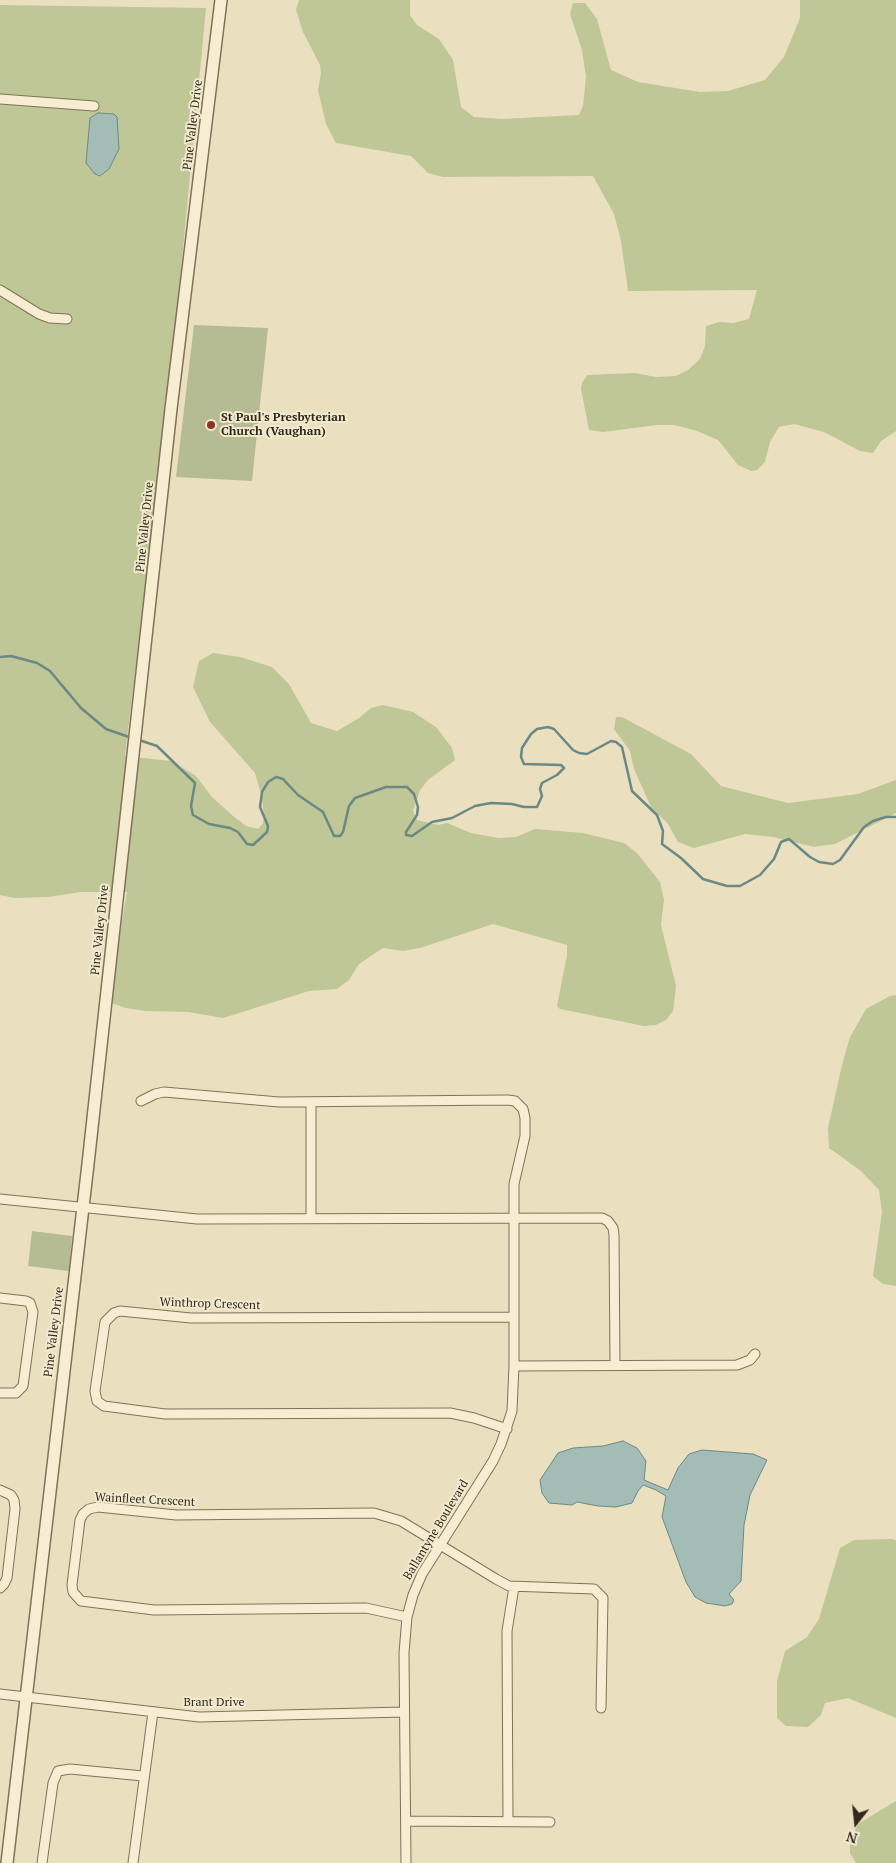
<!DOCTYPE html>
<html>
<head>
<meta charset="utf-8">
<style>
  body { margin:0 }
  #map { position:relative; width:896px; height:1863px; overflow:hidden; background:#eae0c0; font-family:"PT Serif",serif }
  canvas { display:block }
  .north { position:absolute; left:831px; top:1798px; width:50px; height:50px; -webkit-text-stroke:4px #f2eacf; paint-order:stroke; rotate:196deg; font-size:14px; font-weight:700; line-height:20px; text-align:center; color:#32291d }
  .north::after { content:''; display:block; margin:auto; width:18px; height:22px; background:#32291d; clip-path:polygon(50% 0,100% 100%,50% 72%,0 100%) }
</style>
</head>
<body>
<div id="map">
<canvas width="896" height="1863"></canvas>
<div class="north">N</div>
</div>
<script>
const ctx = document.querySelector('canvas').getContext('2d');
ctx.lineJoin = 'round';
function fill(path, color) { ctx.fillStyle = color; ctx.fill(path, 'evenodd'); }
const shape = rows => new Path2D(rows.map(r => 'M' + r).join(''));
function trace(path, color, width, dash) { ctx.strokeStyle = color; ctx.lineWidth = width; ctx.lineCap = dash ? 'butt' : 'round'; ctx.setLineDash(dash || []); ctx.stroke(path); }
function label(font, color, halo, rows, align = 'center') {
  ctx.font = font + ' "PT Serif",serif'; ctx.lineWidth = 4; ctx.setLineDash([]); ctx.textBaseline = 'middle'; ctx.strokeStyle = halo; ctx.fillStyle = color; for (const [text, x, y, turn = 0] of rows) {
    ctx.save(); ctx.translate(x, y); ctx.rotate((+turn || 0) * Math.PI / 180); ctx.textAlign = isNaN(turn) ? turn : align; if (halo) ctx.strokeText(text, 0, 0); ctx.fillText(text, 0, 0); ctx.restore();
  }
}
fill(shape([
  [299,0,410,0,410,15,417,25,439,39,453,60,461,107,474,117,502,119,579,115,583,106,586,77,582,50,570,14,573,3,585,3,597,19,611,70,638,82,700,92,728,91,765,80,784,57,800,18,800,0,896,0,896,431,881,441,873,453,860,451,824,432,794,424,779,427,770,442,765,462,757,470,751,471,738,465,718,440,697,431,674,425,657,425,603,432,589,430,581,389,582,383,587,375,635,373,656,377,676,376,688,370,700,359,705,346,706,326,719,322,733,323,749,319,757,290,628,291,621,241,614,214,593,176,443,177,428,173,411,156,336,143,326,124,318,90,321,73,320,65,303,32,296,10],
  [0,5,206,8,174,343,125,756,171,761,196,776,212,797,233,816,246,826,258,829,263,823,264,814,261,794,255,773,210,722,193,687,199,661,213,653,240,657,272,667,289,684,311,723,337,731,359,718,371,708,383,705,413,712,436,727,452,748,455,760,428,780,420,790,413,811,417,820,438,825,447,823,471,833,499,838,516,837,535,829,583,833,624,843,637,853,660,882,664,900,661,925,676,986,673,1011,666,1020,656,1025,644,1026,560,1009,557,1006,567,955,567,945,493,924,420,948,403,951,383,948,359,964,349,980,337,989,309,991,223,1018,188,1012,145,1011,126,1008,108,1002,127,892,81,892,48,897,15,898,0,895],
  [616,717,622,717,691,754,721,786,788,803,858,794,896,780,896,813,835,844,814,847,773,837,745,834,694,848,678,842,668,824,651,807,634,769,630,751,614,729],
  [896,995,896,1286,883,1284,873,1276,882,1212,879,1190,861,1171,829,1148,828,1128,842,1065,850,1037,866,1009,890,996],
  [892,1539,896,1540,896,1718,848,1698,825,1703,821,1715,808,1727,786,1726,777,1718,777,1681,785,1651,807,1637,819,1619,840,1548,854,1540],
  [896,1801,896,1863,856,1863,850,1853,850,1842,858,1824]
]), '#bec795');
fill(shape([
  [194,325,268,328,252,481,176,477],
  [32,1231,72,1236,69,1271,28,1266]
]), '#b5bc94');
const water = shape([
  [98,113,114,114,117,117,119,149,109,169,100,176,95,174,86,163,90,118,98,113],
  [623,1441,637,1448,646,1461,644,1480,668,1490,678,1468,689,1454,702,1450,753,1454,767,1460,750,1495,744,1525,741,1581,729,1594,734,1600,732,1604,725,1606,706,1603,695,1597,686,1582,662,1517,666,1496,656,1490,643,1485,638,1491,632,1503,616,1507,598,1506,577,1502,572,1505,549,1503,542,1493,540,1480,558,1453,573,1448,603,1446,623,1441]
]);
fill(water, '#a3bdb6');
trace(water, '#6b8984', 1);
trace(shape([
  [0,657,11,656,37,663,50,671,81,708,106,729,129,737],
  [142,741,157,746,195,783,191,806,193,815,209,824,230,828,238,832,247,844,253,845,267,832,268,826,260,807,262,792,268,782,276,777,283,779,298,795,323,812,334,836,340,836,343,832,349,806,355,798,386,787,407,787,414,794,418,807,417,815,406,832,406,835,412,836,432,822,452,818,475,806,491,803,512,804,524,807,537,807,542,796,540,789,542,783,557,775,564,768,561,765,524,764,521,757,522,748,531,734,537,729,548,727,554,729,573,750,579,753,587,754,611,741,616,742,622,747,632,791,657,815,663,831,662,844,681,858,703,879,727,886,740,886,760,875,774,859,781,842,789,839,810,857,819,862,833,864,840,860,864,827,873,821,886,817,896,817]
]), '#6b8984', 2.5);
const minor = shape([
  [0,99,94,106],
  [0,290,39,314,50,318,67,319],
  [141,1101,155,1094,164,1092,279,1102,508,1100,515,1101,523,1109,525,1118,525,1136,514,1184,514,1366,512,1411,501,1444,493,1461,422,1574,413,1595,407,1617,404,1653,406,1863],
  [0,1199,197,1219,602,1218,608,1221,613,1228,614,1235,615,1365],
  [311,1218,311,1102],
  [0,1298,26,1301,30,1303,33,1312,23,1386,16,1393,0,1393],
  [514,1366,737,1365,750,1360,755,1354],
  [507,1429,474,1418,450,1413,165,1414,104,1406,97,1401,95,1391,105,1322,114,1313,120,1311,191,1318,514,1317],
  [0,1490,11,1495,14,1500,15,1509,7,1578,4,1584,0,1588],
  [407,1617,366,1608,154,1610,81,1601,73,1592,72,1585,80,1520,83,1514,89,1509,98,1507,176,1515,374,1513,401,1521,496,1579,509,1586,594,1589,603,1598,601,1708],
  [0,1694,199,1717,404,1712],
  [406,1821,550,1822],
  [508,1821,507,1631,514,1587],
  [42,1863,53,1783,58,1771,70,1769,143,1776],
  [133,1863,153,1712]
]);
const tertiary = shape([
  [7,1863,88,1164,171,409,221,0]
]);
trace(minor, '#827159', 11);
trace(tertiary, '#827159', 14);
trace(minor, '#f6edd3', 9);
trace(tertiary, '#f6edd3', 11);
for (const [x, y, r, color] of [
  [211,425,5,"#8c332e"]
]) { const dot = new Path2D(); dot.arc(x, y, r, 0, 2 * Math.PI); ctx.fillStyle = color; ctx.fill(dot); trace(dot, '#f2eacf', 2); }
label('12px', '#32291d', '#f2eacf', [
  ["Pine Valley Drive",193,125,-83],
  ["Pine Valley Drive",145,527,-84],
  ["Pine Valley Drive",100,930,-84],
  ["Winthrop Crescent",210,1304,2],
  ["Pine Valley Drive",54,1332,-83],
  ["Wainfleet Crescent",145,1500,3],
  ["Ballantyne Boulevard",436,1530,-59],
  ["Brant Drive",214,1703]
]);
label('bold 12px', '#32291d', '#f2eacf', [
  ["St Paul's Presbyterian",221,418],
  ["Church (Vaughan)",221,432]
], 'left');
</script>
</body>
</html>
